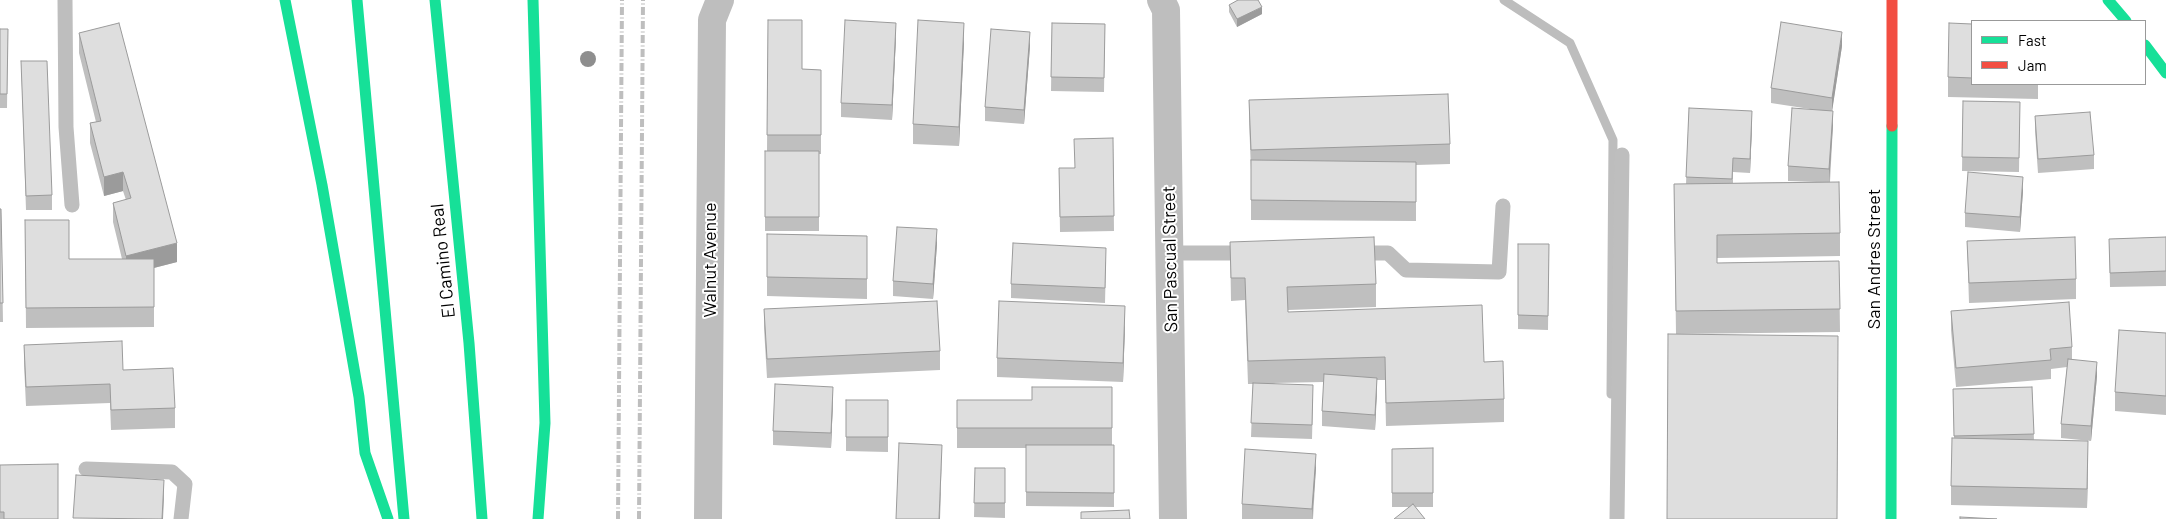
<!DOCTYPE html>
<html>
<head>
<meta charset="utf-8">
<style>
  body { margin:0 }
  #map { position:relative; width:2166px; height:519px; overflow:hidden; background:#fff; font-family:Barlow,sans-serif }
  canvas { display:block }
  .legend { position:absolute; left:1971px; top:20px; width:175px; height:65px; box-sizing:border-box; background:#fff; border:1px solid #999; margin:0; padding:6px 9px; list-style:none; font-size:15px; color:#000 }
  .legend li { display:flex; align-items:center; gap:10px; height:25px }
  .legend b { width:25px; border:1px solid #999 }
</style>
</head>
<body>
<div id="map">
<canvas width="2166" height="519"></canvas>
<ul class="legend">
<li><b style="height:6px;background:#16e098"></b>Fast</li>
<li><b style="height:6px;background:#f24e42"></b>Jam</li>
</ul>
</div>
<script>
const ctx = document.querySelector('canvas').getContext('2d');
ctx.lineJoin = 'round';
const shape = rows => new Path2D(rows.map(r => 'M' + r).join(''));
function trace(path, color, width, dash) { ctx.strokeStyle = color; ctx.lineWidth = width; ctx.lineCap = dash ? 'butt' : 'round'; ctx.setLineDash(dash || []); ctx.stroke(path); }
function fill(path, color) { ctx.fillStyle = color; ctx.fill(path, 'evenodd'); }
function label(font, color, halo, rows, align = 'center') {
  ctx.font = font + ' Barlow,sans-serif'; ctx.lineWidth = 4; ctx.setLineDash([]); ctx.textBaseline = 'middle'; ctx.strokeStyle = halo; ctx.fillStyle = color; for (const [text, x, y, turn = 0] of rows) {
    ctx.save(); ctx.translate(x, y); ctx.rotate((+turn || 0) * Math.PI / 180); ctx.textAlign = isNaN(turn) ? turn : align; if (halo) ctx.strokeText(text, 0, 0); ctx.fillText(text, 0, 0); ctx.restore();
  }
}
trace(shape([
  [1504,0,1570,43,1613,140,1611,394]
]), '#bdbdbd', 9);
trace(shape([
  [65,0,66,127,72,205],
  [1170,253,1248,253],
  [1354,253,1388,253,1406,270,1499,272,1503,206],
  [86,469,172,472,185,484,181,519],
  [1617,519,1622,155]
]), '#bebebe', 15);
trace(shape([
  [1161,0,1166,10,1173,519],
  [708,519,712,20,720,0]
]), '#bebebe', 28);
trace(shape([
  [285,0,322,185,359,397,365,453,388,519],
  [357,0,404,519],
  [435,0,469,343,482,519],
  [533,0,545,423,538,519],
  [2108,0,2126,21],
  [2145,45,2166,73],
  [1891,519,1892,126]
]), '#16e098', 11);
trace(shape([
  [1892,126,1892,0]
]), '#f24e42', 11);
trace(shape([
  [618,519,622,0],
  [639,519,643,0]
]), '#bebebe', 4, [8, 2.5, 1, 2.5]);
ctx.fillStyle = '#8e8e8e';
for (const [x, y] of [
  [588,59]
]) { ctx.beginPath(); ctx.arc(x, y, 8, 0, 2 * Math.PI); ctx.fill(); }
fill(shape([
  [1229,5,1262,14,1237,27,1229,12],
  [768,20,802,69,821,70,821,154,819,154,819,231,765,231,765,151,767,151],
  [1052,23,1105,24,1104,92,1051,91],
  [1972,24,1972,84,2038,84,2038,99,1948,97,1948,77],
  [0,29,8,29,7,108,0,108],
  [79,33,177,262,154,268,154,327,26,328,25,220,69,259,122,259,113,222,113,203,126,200,123,191,104,196,90,143,90,123,96,122,79,53],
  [896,37,892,120,841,117,841,103],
  [964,42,959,146,913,144,913,124],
  [1030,46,1024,124,985,121,985,107],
  [1842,46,1832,110,1833,125,1830,182,1840,233,1840,256,1717,258,1717,263,1839,261,1840,332,1676,334,1674,184,1686,184,1689,108,1752,126,1750,173,1733,172,1733,183,1816,182,1788,181,1788,166,1810,109,1771,103,1771,88],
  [21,61,52,195,52,210,26,210],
  [1249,100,1450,144,1450,164,1416,165,1416,221,1251,220,1251,170,1249,120],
  [1963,101,2020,102,2019,172,1962,171],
  [2035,116,2094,155,2094,169,2038,173,2035,131],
  [1113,138,1114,231,1060,232,1059,168,1074,168],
  [2023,191,2020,232,1965,227,1965,213],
  [0,209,1,209,3,322,0,322],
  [767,234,867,236,867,299,767,296],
  [2166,237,2166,286,2110,287,2109,239],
  [1967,241,2076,279,2076,299,1969,303],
  [1230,242,1376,284,1376,307,1288,310,1288,312,1484,362,1504,399,1504,422,1386,426,1385,380,1377,380,1375,430,1322,426,1322,411,1324,382,1273,383,1313,399,1312,439,1251,437,1253,384,1248,384,1245,300,1231,301],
  [937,244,933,299,893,296,893,281],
  [1518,244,1549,244,1548,330,1518,329],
  [1106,262,1105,303,1011,298,1011,284],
  [764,309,940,351,940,370,767,378,764,328],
  [1951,311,2072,347,2072,359,2097,376,2091,441,2061,438,2061,424,2067,367,2051,369,2051,379,1956,387,1951,330],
  [1125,326,1123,382,997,377,997,358],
  [2166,333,2166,415,2115,411,2115,392],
  [24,345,123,370,175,408,175,428,111,430,110,403,26,406,24,364],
  [1112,387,1112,445,1114,445,1114,507,1026,506,1026,448,957,448,957,400,1032,400],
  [2032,387,2034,440,2088,460,2087,508,1951,505,1951,486,1954,438,1953,389],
  [846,400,888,400,888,452,846,451],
  [833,401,831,448,773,445,773,431],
  [1433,448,1433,507,1392,507,1392,449],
  [0,465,58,519,0,519],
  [975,468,1005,468,1005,518,974,517],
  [1316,468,1313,519,1242,519,1242,504]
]), '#bfbfbf');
fill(shape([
  [1262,7,1262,14,1237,27,1237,19],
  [896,23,896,37,892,120,892,105],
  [964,23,964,42,959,146,959,127],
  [1030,32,1030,46,1024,124,1024,110],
  [1842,32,1842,46,1832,112,1832,98],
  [1752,111,1752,126,1750,173,1750,159],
  [1833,111,1833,125,1829,183,1829,169],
  [123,172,123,191,104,196,104,177],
  [2023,177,2023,191,2020,232,2020,217],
  [937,229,937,244,933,299,933,284],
  [177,243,177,262,126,275,126,256],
  [1125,306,1125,326,1123,382,1123,363],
  [2097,362,2097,376,2091,441,2091,426],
  [1377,378,1377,393,1375,430,1375,415],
  [833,387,833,401,831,448,831,433],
  [2088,441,2088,460,2087,508,2087,489],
  [942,445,940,519,939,519],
  [1316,454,1316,468,1312,519,1312,509],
  [164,480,164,495,163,519,162,519]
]), '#9b9b9b');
const building = shape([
  [1238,0,1258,0,1262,7,1237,19,1229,5,1238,0],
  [768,20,802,20,802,69,821,70,821,135,767,135,768,20],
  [845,20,896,23,892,105,841,103,845,20],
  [918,20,964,23,959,127,913,124,918,20],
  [1781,22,1842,32,1832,98,1771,88,1781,22],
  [119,23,177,243,126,256,113,203,131,198,123,172,104,177,90,123,101,121,79,33,119,23],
  [1052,23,1105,24,1104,78,1051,77,1052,23],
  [1949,23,1972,24,1972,78,1948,77,1949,23],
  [0,29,8,29,7,94,0,94,0,29],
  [991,29,1030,32,1024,110,985,107,991,29],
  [21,61,47,61,52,195,26,196,21,61],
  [1448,94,1450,144,1251,150,1249,100,1448,94],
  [1963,101,2020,102,2019,158,1962,157,1963,101],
  [1689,108,1752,111,1750,159,1733,158,1732,179,1686,177,1689,108],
  [1792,108,1833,111,1829,169,1788,166,1792,108],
  [2090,112,2094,155,2038,159,2035,116,2090,112],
  [1113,138,1114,216,1060,217,1059,168,1075,168,1074,139,1113,138],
  [765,151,819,151,819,217,765,217,765,151],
  [1251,160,1416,162,1416,202,1251,200,1251,160],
  [1968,172,2023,177,2020,217,1965,213,1968,172],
  [1839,182,1840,233,1717,235,1717,263,1839,261,1840,309,1676,311,1674,184,1839,182],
  [0,209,1,209,3,303,0,303,0,209],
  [25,220,69,220,69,259,154,259,154,307,26,308,25,220],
  [897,227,937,229,933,284,893,281,897,227],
  [767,234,867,236,867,279,767,277,767,234],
  [1374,237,1376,284,1287,287,1288,312,1482,305,1484,362,1503,361,1504,399,1386,403,1385,357,1248,361,1245,278,1231,278,1230,242,1374,237],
  [2075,237,2076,279,1969,283,1967,241,2075,237],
  [2166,237,2166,271,2110,273,2109,239,2166,237],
  [1013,243,1106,248,1105,288,1011,284,1013,243],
  [1518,244,1549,244,1548,316,1518,315,1518,244],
  [937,301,940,351,767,359,764,309,937,301],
  [999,301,1125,306,1123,363,997,358,999,301],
  [2069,302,2072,347,2050,349,2051,360,1956,368,1951,311,2069,302],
  [2119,330,2166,333,2166,396,2115,392,2119,330],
  [1668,334,1838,336,1837,519,1667,519,1668,334],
  [122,341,123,370,173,368,175,408,111,410,110,384,26,387,24,345,122,341],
  [2068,359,2097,362,2091,426,2061,424,2068,359],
  [1324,374,1377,378,1375,415,1322,411,1324,374],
  [1253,383,1313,385,1312,425,1251,423,1253,383],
  [775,384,833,387,831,433,773,431,775,384],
  [1032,387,1112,387,1112,428,957,428,957,400,1032,400,1032,387],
  [2032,387,2034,434,1954,436,1953,389,2032,387],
  [846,400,888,400,888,437,846,437,846,400],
  [1952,438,2088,441,2087,489,1951,486,1952,438],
  [899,443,942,445,939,519,896,519,899,443],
  [1026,445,1114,445,1114,493,1026,492,1026,445],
  [1433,448,1433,493,1392,493,1392,449,1433,448],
  [1245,449,1316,454,1312,509,1242,504,1245,449],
  [58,464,58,519,4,519,4,512,0,512,0,465,58,464],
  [975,468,1005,468,1005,503,974,503,975,468],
  [76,475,164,480,162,519,73,518,76,475],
  [1413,504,1425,519,1394,519,1413,504],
  [1129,510,1130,519,1081,519,1081,512,1129,510],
  [1960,517,1997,519,1960,519,1960,517]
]);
fill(building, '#dedede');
trace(building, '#9b9b9b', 1);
label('18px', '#000', '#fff', [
  ["San Pascual Street",1170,259,-91],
  ["San Andres Street",1874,259,-90],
  ["Walnut Avenue",710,260,-90],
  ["El Camino Real",443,261,-96]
]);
</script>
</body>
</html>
